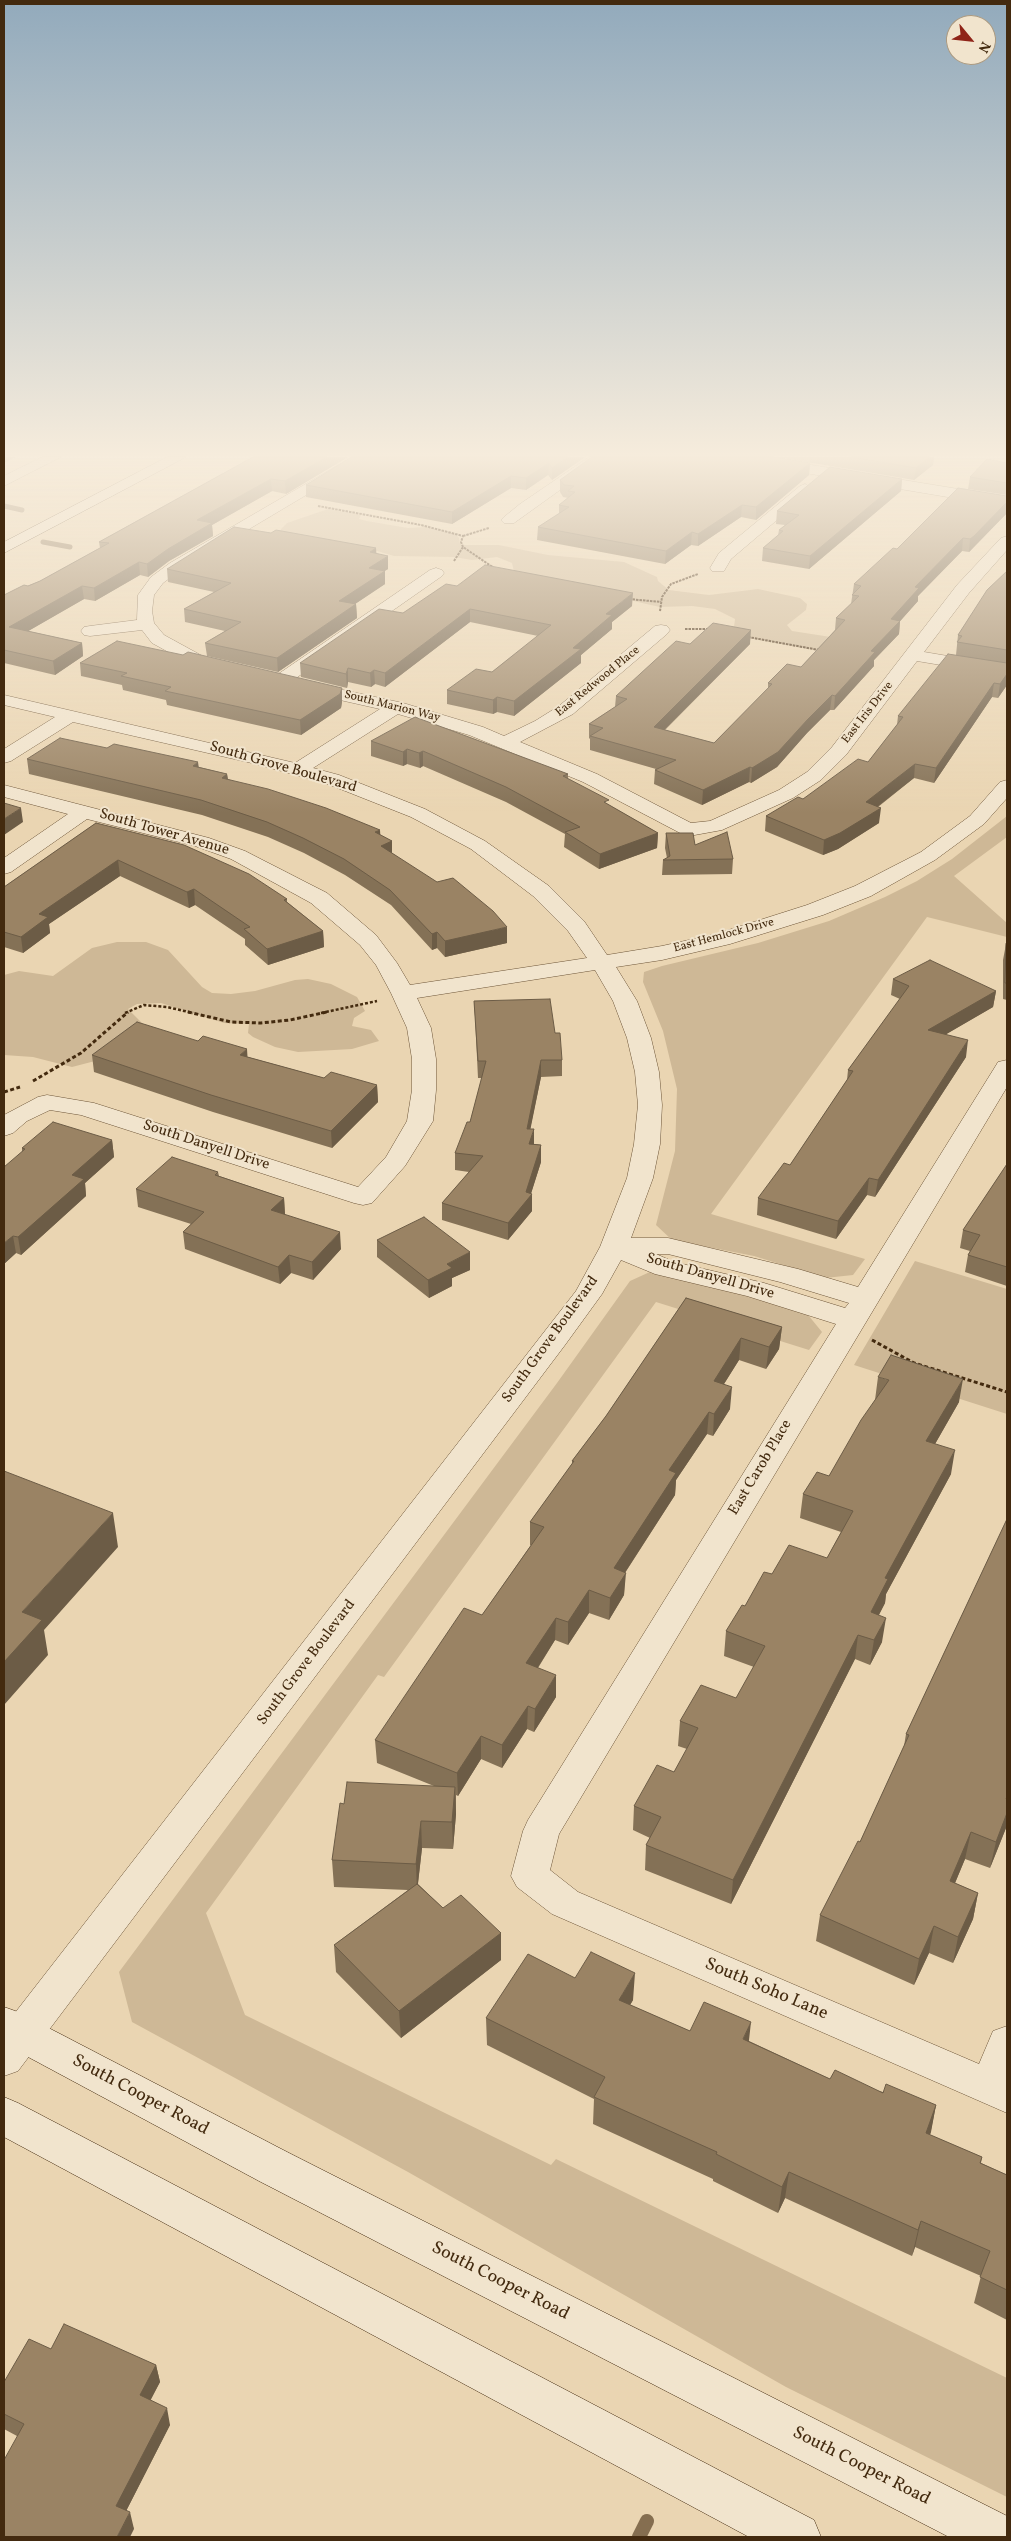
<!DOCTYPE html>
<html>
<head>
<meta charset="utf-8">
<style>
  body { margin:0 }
  #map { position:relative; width:1011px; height:2541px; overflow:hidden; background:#ead5b2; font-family:Vollkorn,serif }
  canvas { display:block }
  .frame { position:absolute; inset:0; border:5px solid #432a0f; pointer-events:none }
  .north { position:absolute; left:946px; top:15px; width:50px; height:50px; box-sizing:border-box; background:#f1e4cd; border:1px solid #ab9a81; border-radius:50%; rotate:118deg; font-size:14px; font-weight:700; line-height:20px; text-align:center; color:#432a0f }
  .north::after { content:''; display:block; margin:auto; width:18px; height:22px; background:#8f2418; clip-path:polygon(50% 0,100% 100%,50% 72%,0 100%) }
</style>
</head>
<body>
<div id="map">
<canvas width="1011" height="2541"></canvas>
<div class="frame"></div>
<div class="north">N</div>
</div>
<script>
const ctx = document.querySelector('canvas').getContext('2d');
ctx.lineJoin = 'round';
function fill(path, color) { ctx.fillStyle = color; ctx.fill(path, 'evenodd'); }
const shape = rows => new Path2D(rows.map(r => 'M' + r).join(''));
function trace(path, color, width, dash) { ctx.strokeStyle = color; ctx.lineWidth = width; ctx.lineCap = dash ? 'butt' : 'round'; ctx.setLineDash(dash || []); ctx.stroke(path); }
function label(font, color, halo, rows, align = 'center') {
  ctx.font = font + ' Vollkorn,serif'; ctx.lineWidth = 4; ctx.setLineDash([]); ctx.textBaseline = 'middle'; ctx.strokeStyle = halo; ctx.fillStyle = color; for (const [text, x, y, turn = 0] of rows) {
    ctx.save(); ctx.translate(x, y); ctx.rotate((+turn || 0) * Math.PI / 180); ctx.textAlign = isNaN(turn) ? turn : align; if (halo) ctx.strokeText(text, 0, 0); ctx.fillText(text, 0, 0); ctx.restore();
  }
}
fill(shape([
  [328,509,361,515,359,519,367,521,408,528,426,527,456,534,459,538,460,544,465,545,499,545,548,555,624,562,657,577,658,581,669,590,709,595,758,589,800,598,807,604,806,610,787,625,792,631,831,637,847,656,737,636,734,627,735,619,715,609,692,606,660,607,642,603,514,572,512,563,497,557,472,560,454,557,394,556,370,549,281,534,281,529,287,523],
  [1007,816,1007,837,954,876,1007,923,1007,937,927,917,711,1214,865,1259,853,1275,825,1278,754,1256,672,1240,656,1225,675,1151,677,1089,663,1031,643,982,644,972,662,966,758,943,829,921,885,897,917,881,952,859],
  [117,942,146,942,168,950,202,987,212,993,231,994,255,991,295,980,308,979,331,984,357,997,365,1011,354,1018,352,1026,371,1030,379,1041,352,1049,298,1052,275,1047,253,1037,248,1033,249,1024,224,1023,161,1003,137,1004,128,1009,142,1023,95,1061,72,1067,33,1057,4,1055,4,975,19,971,53,976,92,948],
  [915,1261,1007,1289,1007,1414,854,1365],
  [652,1271,804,1310,822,1332,809,1350,656,1302,384,1677,378,1675,206,1913,245,2015,551,2165,556,2159,1007,2378,1007,2497,786,2387,408,2172,132,2022,119,1972,557,1383,630,1281]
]), '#ceb896');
trace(shape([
  [4,506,22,510],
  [43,542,70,547]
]), '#856e50', 5);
trace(shape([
  [639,2537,647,2521]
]), '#856e50', 14);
const street = shape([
  [42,457,61,457,4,486,4,476,42,457],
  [352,457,370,457,182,569,163,583,154,595,152,611,154,623,164,635,206,658,226,663,229,667,226,671,220,672,194,666,152,643,142,630,90,636,84,635,81,631,84,627,90,626,137,620,138,595,151,577,170,563,352,457],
  [589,457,606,457,514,523,504,523,501,520,504,517,520,504,589,457],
  [727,457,763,457,1007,497,1007,507,734,461,727,457],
  [805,484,813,489,810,492,731,559,724,571,712,571,710,568,719,553,800,486,805,484],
  [1007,536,1007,550,969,593,924,652,1007,666,1007,676,917,661,846,755,821,780,793,798,722,830,689,836,682,834,583,782,469,735,398,714,313,768,339,775,425,809,485,841,549,886,584,921,607,955,662,946,716,934,807,905,855,886,921,852,970,816,1000,782,1007,780,1007,798,984,824,935,860,871,896,823,915,730,944,662,960,616,967,637,1001,651,1038,659,1072,662,1105,660,1144,653,1178,631,1238,668,1238,798,1269,858,1287,995,1067,998,1062,1007,1060,1007,1087,559,1834,550,1870,578,1892,979,2064,993,2031,1007,2026,1007,2113,552,1914,517,1887,511,1876,523,1831,528,1820,836,1324,747,1296,655,1274,621,1260,602,1294,565,1345,18,2071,4,2076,4,2027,576,1291,600,1247,627,1178,634,1144,638,1105,635,1072,627,1038,613,1001,595,970,417,998,431,1028,436,1059,436,1090,433,1121,405,1166,372,1203,363,1205,354,1203,81,1115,50,1110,27,1121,13,1133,4,1136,4,1115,38,1097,47,1095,94,1103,358,1187,386,1157,407,1121,412,1090,412,1059,407,1028,391,993,376,965,360,945,311,903,231,859,195,846,87,819,11,872,4,874,4,858,68,814,4,797,4,785,209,838,245,851,327,893,376,935,397,963,410,985,587,958,568,931,533,896,471,849,411,817,325,783,256,764,73,722,11,761,4,763,4,749,55,717,4,705,4,695,295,763,380,709,300,691,297,687,300,683,306,682,403,703,483,727,504,736,535,721,559,706,655,626,661,625,667,626,670,630,667,634,573,714,520,742,597,774,691,823,710,821,779,790,807,772,832,747,957,585,1001,538,1007,536],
  [656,1254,668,1254,780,1282,849,1303,845,1308,764,1283,674,1262,656,1254],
  [436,568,442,570,444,573,442,576,286,685,274,685,271,681,274,677,430,570,436,568]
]);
const secondary = shape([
  [167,457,186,457,4,553,4,542,167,457],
  [4,2007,18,2012,289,2153,1007,2516,1007,2537,949,2537,259,2181,4,2044,4,2007],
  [4,2097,18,2103,814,2520,821,2537,749,2537,4,2137,4,2097]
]);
trace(street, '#6d5538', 1);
trace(secondary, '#432a0f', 1);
trace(shape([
  [318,506,421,525,463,536,461,542,463,547,497,570],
  [463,536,489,528],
  [454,561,463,547],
  [629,599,661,602],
  [660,611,662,597,671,584,698,574],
  [685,629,711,629],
  [748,637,819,650]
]), '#432a0f', 2, [2.5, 1]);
trace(shape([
  [125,1013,144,1005,167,1007,193,1013],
  [321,1013,377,1001]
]), '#432a0f', 2.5, [3, 2]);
trace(shape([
  [188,1012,231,1022,261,1023,290,1020,327,1012],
  [33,1081,81,1053,128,1012],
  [4,1092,20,1087],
  [872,1340,914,1363,1007,1392]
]), '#432a0f', 3, [4, 2.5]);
fill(street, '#f1e4cd');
fill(secondary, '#f1e4cd');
fill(shape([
  [253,457,348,457,286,494,272,491,212,525,213,536,169,561,148,577,140,575,95,601,84,599,28,631,82,643,83,656,55,675,4,663,4,595,40,581,100,548,99,542],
  [585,457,552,480,548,475,526,490,511,488,452,524,306,497,306,485],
  [777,457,934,457,933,465,914,480],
  [810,463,809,475,756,520,741,517,698,546,691,545,665,564,537,540,538,527,559,514,559,505,568,498,563,497,560,492,560,480],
  [1007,463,1007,495,968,489,970,477],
  [902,479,901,491,809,569,762,561,763,548,778,535,779,530,785,525,776,524,777,511],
  [1007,496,1007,513,972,549,969,552,962,551,918,596,918,601,900,621,899,634,874,660,874,666,834,710,830,710,807,733,777,767,751,783,749,782,702,805,654,784,655,770,656,769,590,750,590,739,589,738,589,724,615,707,616,696,690,644,750,644,665,730,714,743,768,689,768,683,801,667,835,630,836,618,851,604,854,584,897,549],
  [376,554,388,569,384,571,385,584,355,604,356,604,357,618,278,672,207,656,205,643,225,631,185,622,184,609,214,592,168,582,167,569],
  [1007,571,1007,685,998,698,992,697,934,783,914,778,878,807,879,823,838,849,823,855,765,831,766,816,803,799,868,762,897,725,898,716,956,655,958,635],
  [457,586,632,606,612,622,612,629,581,655,581,663,514,716,497,712,493,714,447,704,447,690,492,672,538,636,470,622,385,687,375,684,371,687,348,682,347,688,301,677,300,663,403,613],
  [80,663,342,702,341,708,301,735,167,705,166,700,123,690,122,685,81,676],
  [371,741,568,774,568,779,609,805,658,833,657,848,599,869,564,847,565,834,506,802,423,766,420,768,407,764,403,766,371,756],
  [107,748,199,767,227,774,228,779,380,835,392,841,392,853,507,943,445,957,437,948,432,950,391,905,345,875,304,853,268,837,202,815,29,774,27,759],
  [96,823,287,899,287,902,323,931,324,947,268,965,245,945,245,939,195,905,189,908,120,876,49,924,50,933,23,953,4,947,4,887],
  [666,833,695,845,733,859,732,874,662,875,663,860,667,858,665,848],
  [1006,944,1007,945,1007,1000,1003,999,1003,960],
  [893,979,996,991,993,1007,946,1034,966,1057,875,1197,867,1195,836,1239,757,1215,758,1198,790,1165,847,1080,848,1070,900,999,891,995],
  [474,1001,555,1033,562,1060,562,1076,541,1077,530,1129,534,1144,541,1145,541,1162,531,1193,532,1211,508,1240,442,1220,442,1203,469,1172,455,1170,455,1153,470,1122,482,1078,478,1078,475,1017],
  [92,1055,248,1057,324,1078,377,1085,378,1102,332,1148,213,1112,94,1072],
  [112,1140,114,1157,85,1183,86,1196,21,1255,16,1253,4,1264,22,1151,22,1148],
  [1007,1164,1007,1286,965,1272,968,1255,970,1251,960,1248,963,1230],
  [218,1172,219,1176,284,1198,285,1215,341,1249,313,1280,291,1273,280,1284,185,1249,183,1232,191,1224,138,1207,136,1189],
  [377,1240,470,1270,452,1278,452,1286,429,1298,377,1257],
  [686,1298,782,1327,779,1349,766,1369,739,1360,724,1384,730,1409,713,1436,707,1434,676,1480,675,1495,625,1573,624,1595,609,1620,589,1613,568,1645,555,1640,538,1668,556,1697,534,1732,527,1729,502,1768,481,1759,458,1796,456,1795,456,1814,453,1849,422,1848,418,1884,443,1908,501,1933,501,1960,401,2038,336,1972,334,1945,408,1890,334,1887,332,1860,344,1804,434,1786,377,1763,375,1740,482,1615,531,1545,530,1545,530,1522,572,1464,572,1461,606,1416],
  [878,1377,959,1402,935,1444,951,1474,886,1594,885,1603,879,1615,882,1642,870,1665,855,1659,731,1904,645,1870,646,1845,650,1838,633,1830,634,1806,674,1772,687,1749,678,1746,680,1721,736,1698,754,1667,724,1656,726,1631,745,1606,772,1574,827,1558,841,1532,800,1518,803,1494,829,1476,875,1400],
  [1007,1519,1006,1828,990,1868,965,1859,955,1883,978,1893,973,1919,953,1963,929,1953,914,1985,816,1941,820,1915,860,1842,904,1746,906,1734],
  [575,1978,633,2000,630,2005,690,2031,749,2041,830,2079,936,2105,930,2135,982,2157,981,2163,1007,2175,1007,2320,974,2303,981,2276,915,2247,912,2256,785,2198,778,2213,713,2181,713,2179,593,2124,594,2099,487,2045,486,2018],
  [51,2349,156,2365,160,2382,150,2400,170,2425,126,2511,134,2529,17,2436,4,2429,4,2382]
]), '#847156');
fill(shape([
  [4,457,16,457,4,463],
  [327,457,348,457,286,494,285,481],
  [568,457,585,457,552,480,552,468],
  [929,457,934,457,933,465,914,480,916,468],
  [549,463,548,475,526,490,526,478],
  [810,463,809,475,756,520,756,507],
  [511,476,511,488,452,524,452,512],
  [271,479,272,491,212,525,213,536,169,561,148,577,147,564,197,520],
  [902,479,901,491,809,569,810,556],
  [1007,502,1007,513,972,549,969,552,970,539],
  [742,505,741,517,698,546,698,534],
  [692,532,691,545,665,564,666,551],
  [963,538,962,551,918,596,918,601,895,627,900,621,899,634,874,660,874,666,834,710,835,696,871,651,891,619,915,587],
  [376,548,377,561,370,552],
  [388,556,388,569,369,581,369,568],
  [139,562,140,575,95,601,94,588],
  [385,571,385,584,340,614,339,601],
  [82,586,84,599,11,641,9,627],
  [633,593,632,606,612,622,612,629,581,655,581,663,514,716,514,701,573,648,606,614],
  [356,604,357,618,278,672,277,658],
  [470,609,470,622,385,687,385,673],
  [751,630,750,644,653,741,654,727],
  [82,643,83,656,55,675,53,661],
  [348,668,348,682,347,688,346,674],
  [374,670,375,684,371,687,370,673],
  [1007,674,1007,685,998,698,1000,684],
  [994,683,992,697,934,783,936,768],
  [342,688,342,702,341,708,301,735,300,720],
  [832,695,830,710,807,733,777,767,751,783,752,768,808,719],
  [497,697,497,712,493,714,493,700],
  [407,749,407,764,403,766,403,752],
  [423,751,423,766,420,768,419,753],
  [198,762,200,776,193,766],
  [915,764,914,778,864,817,866,802],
  [750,767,749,782,702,805,703,790],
  [227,774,229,789,222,778],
  [21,808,23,822,4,835,4,819],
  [881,808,879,823,838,849,823,855,824,840],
  [380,830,381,845,375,832],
  [658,833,657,848,599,869,600,854],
  [392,841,392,856,381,846],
  [118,860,120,876,49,924,50,933,23,953,21,937,39,914],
  [194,889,195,905,189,908,187,892],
  [507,927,507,943,445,957,445,941],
  [323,931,324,947,268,965,267,949],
  [437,932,437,948,432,950,432,934],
  [996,991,993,1007,926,1046,928,1030],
  [968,1040,966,1057,875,1197,878,1180],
  [247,1049,248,1065,240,1055],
  [541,1060,541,1077,527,1146,527,1129],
  [377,1085,378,1102,332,1148,331,1131],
  [534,1129,534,1146,529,1144],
  [112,1140,114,1157,85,1183,86,1196,21,1255,18,1237,72,1175],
  [541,1145,541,1162,530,1197,532,1194,532,1211,508,1240,508,1223,526,1192],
  [869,1178,867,1195,836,1239,838,1221],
  [284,1198,285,1215,271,1210],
  [340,1232,341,1249,313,1280,312,1262],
  [13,1236,16,1253,4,1264,4,1243],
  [470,1252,470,1270,452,1278,452,1286,429,1298,428,1280,447,1264],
  [289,1255,291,1273,280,1284,278,1267],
  [782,1327,779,1349,766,1369,769,1347],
  [741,1338,739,1360,712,1403,714,1381],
  [963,1379,959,1402,923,1465,926,1441],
  [732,1387,730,1409,713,1436,714,1414],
  [709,1412,707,1434,676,1480,675,1495,613,1591,614,1568,669,1470],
  [955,1450,951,1474,886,1594,885,1603,867,1637,871,1612,885,1578],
  [113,1513,118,1547,44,1630,48,1655,4,1705,4,1662,22,1612],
  [626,1573,624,1595,609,1620,610,1598],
  [589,1590,589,1613,568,1645,568,1622],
  [556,1618,555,1640,526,1686,526,1663],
  [886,1618,882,1642,870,1665,874,1640],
  [858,1635,855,1659,731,1904,733,1880],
  [556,1675,556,1697,534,1732,535,1709],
  [528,1706,527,1729,502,1768,502,1745],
  [481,1736,481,1759,458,1796,457,1773],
  [455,1787,456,1814,453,1849,452,1822],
  [1007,1813,1007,1822,1006,1828,990,1868,996,1842],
  [421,1821,422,1848,417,1891,416,1864],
  [971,1832,965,1859,945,1907,950,1881],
  [978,1893,973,1919,953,1963,958,1937],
  [934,1926,929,1953,914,1985,919,1959],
  [501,1933,501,1960,401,2038,399,2011],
  [635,1973,633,2000,617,2027,619,2000],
  [751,2022,748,2049,743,2039],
  [936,2105,931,2132,920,2160,926,2133],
  [789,2172,785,2198,778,2213,782,2187],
  [921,2221,915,2247,912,2256,918,2230],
  [156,2365,160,2382,144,2413,140,2395],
  [167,2408,170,2425,120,2523,116,2506],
  [130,2512,134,2529,130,2537,117,2537]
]), '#6c5c46');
const building = shape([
  [253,457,327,457,285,481,271,479,197,520,212,523,168,549,147,564,139,562,94,588,82,586,9,627,82,643,53,661,4,650,4,595,24,585,28,586,40,581,109,543,99,542,253,457],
  [352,457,568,457,552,468,549,463,526,478,511,476,452,512,306,485,352,457],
  [592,457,774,457,810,463,756,507,742,505,698,534,692,532,666,551,538,527,569,507,559,505,575,492,568,491,574,486,564,485,560,480,592,457],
  [851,457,929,457,916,468,851,457],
  [987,459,1007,463,1007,483,970,477,987,459],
  [830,467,902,479,810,556,763,548,783,531,779,530,799,515,777,511,830,467],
  [958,488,1007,496,1007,502,974,536,970,539,963,538,915,587,919,588,891,619,900,621,871,651,875,652,835,696,832,695,808,719,778,752,752,768,750,767,703,790,655,770,676,760,590,736,603,728,589,724,627,699,616,696,676,641,690,644,713,623,751,630,654,727,714,743,772,684,768,683,787,664,801,667,845,620,836,618,859,596,852,595,861,586,854,584,893,548,897,549,958,488],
  [234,527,271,533,276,530,376,548,370,552,388,556,369,568,385,571,339,601,356,604,277,658,205,643,241,622,184,609,231,583,167,569,234,527],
  [485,565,633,593,606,614,612,615,573,648,581,649,514,701,497,697,493,700,447,690,476,669,492,672,551,625,470,609,385,673,374,670,370,673,348,668,346,674,300,663,379,609,403,613,446,584,457,586,485,565],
  [1007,571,1007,650,957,642,962,636,958,635,987,590,1007,571],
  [117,641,183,655,188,652,342,688,340,694,300,720,165,691,171,687,121,676,127,673,80,663,117,641],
  [948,654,1007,663,1007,674,1000,684,994,683,936,768,915,764,866,802,881,808,840,833,824,840,766,816,798,797,803,799,858,759,868,762,903,717,898,716,948,654],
  [415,717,568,774,563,776,609,800,604,802,658,833,600,854,565,832,580,827,506,787,423,751,419,753,407,749,403,752,371,741,415,717],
  [60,738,107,748,114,744,198,762,193,766,227,774,222,778,268,789,326,808,380,830,375,832,392,841,381,846,437,882,453,878,493,911,507,927,445,941,437,932,432,934,390,890,344,859,303,838,267,822,201,800,27,759,60,738],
  [4,803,21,808,4,819,4,803],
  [96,823,184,845,249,874,287,899,284,900,323,931,267,949,244,929,250,927,194,889,187,892,118,860,39,914,48,917,21,937,4,932,4,887,96,823],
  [727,832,733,859,663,860,670,856,666,833,693,833,695,845,727,832],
  [1006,944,1007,945,1007,983,1005,983,1006,944],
  [930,960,996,991,928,1030,968,1040,878,1180,869,1178,838,1221,758,1198,784,1163,790,1165,853,1071,848,1070,909,986,893,979,930,960],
  [550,999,555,1033,560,1033,562,1060,541,1060,527,1129,534,1129,529,1144,541,1145,526,1192,532,1194,508,1223,442,1203,483,1156,455,1153,467,1122,470,1122,486,1061,478,1061,474,1001,550,999],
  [137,1022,198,1041,203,1036,247,1049,240,1055,324,1078,331,1072,377,1085,331,1131,211,1095,92,1055,137,1022],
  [53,1122,112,1140,72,1175,84,1179,18,1237,13,1236,4,1243,4,1167,25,1149,22,1148,53,1122],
  [172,1157,218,1172,215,1175,284,1198,271,1210,340,1232,312,1262,289,1255,278,1267,183,1232,204,1212,136,1189,172,1157],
  [1007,1164,1007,1267,968,1255,980,1235,963,1230,1007,1164],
  [424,1217,470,1252,447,1264,452,1268,428,1280,377,1240,424,1217],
  [686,1298,782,1327,769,1347,741,1338,714,1381,732,1387,714,1414,709,1412,669,1470,676,1473,614,1568,626,1573,610,1598,589,1590,568,1622,556,1618,526,1663,556,1675,535,1709,528,1706,502,1745,481,1736,457,1773,375,1740,464,1608,482,1615,544,1527,530,1522,574,1461,572,1461,606,1416,686,1298],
  [891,1355,963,1379,926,1441,955,1450,885,1578,888,1579,871,1612,886,1618,874,1640,858,1635,733,1880,646,1845,661,1817,634,1806,657,1765,674,1772,698,1728,680,1721,701,1685,736,1698,765,1646,726,1631,742,1605,745,1606,764,1572,772,1574,789,1545,827,1558,853,1511,803,1494,817,1472,829,1476,861,1420,889,1380,878,1377,891,1355],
  [4,1471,113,1513,22,1612,42,1620,4,1662,4,1471],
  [1007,1519,1007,1797,1006,1799,1007,1800,1007,1813,996,1842,971,1832,950,1881,978,1893,958,1937,934,1926,919,1959,820,1915,858,1841,860,1842,909,1735,906,1734,1007,1519],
  [347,1782,455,1787,452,1822,421,1821,416,1864,332,1860,340,1803,344,1804,347,1782],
  [417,1884,443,1908,461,1895,501,1933,399,2011,334,1945,417,1884],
  [591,1952,635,1973,619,2000,690,2031,704,2002,751,2022,743,2039,830,2079,835,2070,883,2093,886,2084,936,2105,926,2133,982,2157,980,2163,1007,2175,1007,2290,980,2277,990,2251,921,2221,918,2230,789,2172,782,2187,716,2154,717,2152,594,2097,605,2077,486,2018,528,1954,575,1978,591,1952],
  [64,2324,156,2365,140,2395,167,2408,116,2506,130,2512,117,2537,4,2537,4,2460,24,2424,4,2414,4,2382,29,2339,51,2349,64,2324]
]);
fill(building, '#9a8364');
trace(building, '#6c5c46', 1);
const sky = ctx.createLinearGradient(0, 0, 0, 813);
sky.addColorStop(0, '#92aabc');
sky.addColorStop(0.56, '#f6ecdc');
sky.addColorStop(1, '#f6ecdc00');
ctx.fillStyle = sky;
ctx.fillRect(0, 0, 1011, 813);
label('12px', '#432a0f', '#f1e4cd', [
  ["East Redwood Place",598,682,-39],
  ["South Marion Way",392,707,14],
  ["East Iris Drive",868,713,-52],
  ["East Hemlock Drive",724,936,-15]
]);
label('15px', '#432a0f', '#f1e4cd', [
  ["South Grove Boulevard",283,768,16],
  ["South Tower Avenue",164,833,16],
  ["South Danyell Drive",206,1146,18],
  ["South Danyell Drive",710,1277,16],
  ["South Grove Boulevard",551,1340,-54],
  ["East Carob Place",761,1468,-59],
  ["South Grove Boulevard",307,1663,-53]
]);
label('18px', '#432a0f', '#f1e4cd', [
  ["South Soho Lane",766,1990,23],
  ["South Cooper Road",140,2096,28],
  ["South Cooper Road",500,2282,27],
  ["South Cooper Road",861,2467,27]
]);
</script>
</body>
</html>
